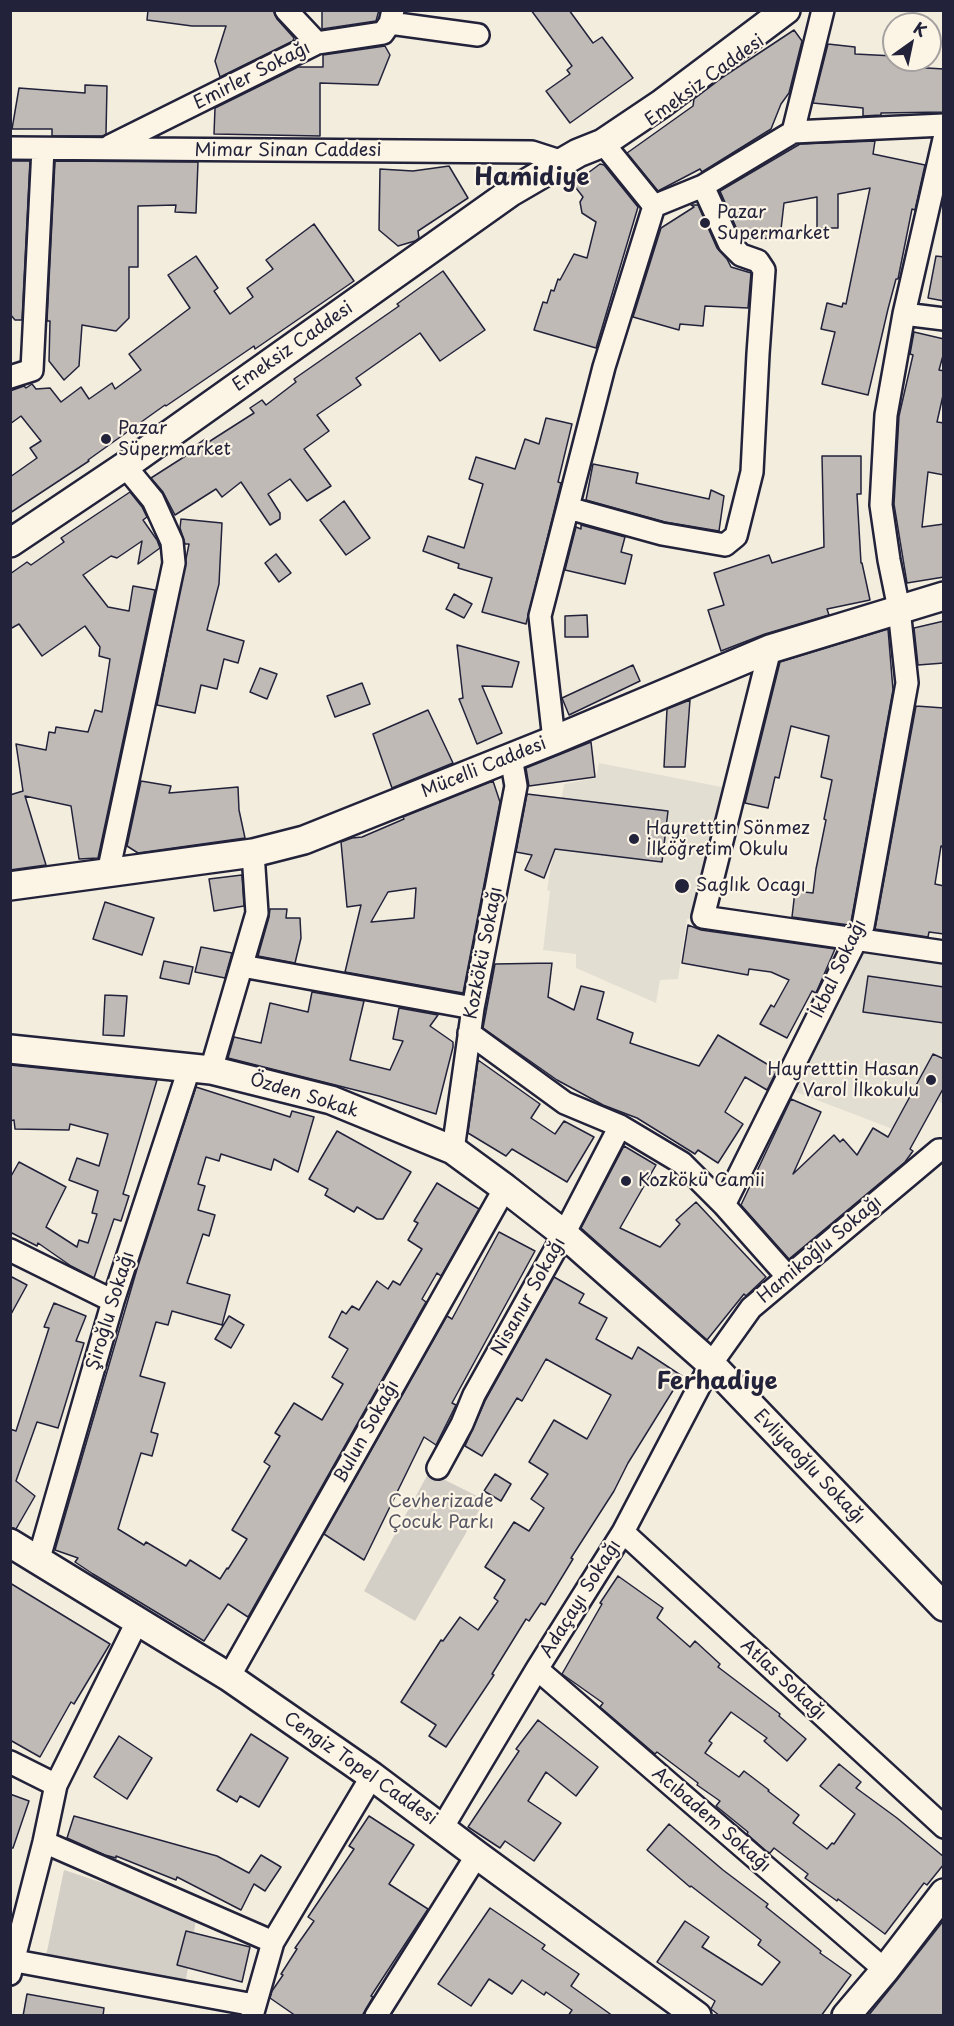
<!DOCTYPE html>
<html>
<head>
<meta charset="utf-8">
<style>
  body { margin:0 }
  #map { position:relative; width:954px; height:2026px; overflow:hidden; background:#f3edde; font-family:"Playpen Sans",sans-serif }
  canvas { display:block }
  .frame { position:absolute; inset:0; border:12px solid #22223b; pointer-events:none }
  .north { position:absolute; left:882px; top:12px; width:60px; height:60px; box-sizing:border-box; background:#fcf5e5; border:2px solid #a5a1a1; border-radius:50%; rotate:33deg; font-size:16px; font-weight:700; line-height:24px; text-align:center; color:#22223b }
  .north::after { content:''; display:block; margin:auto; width:21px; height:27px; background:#22223b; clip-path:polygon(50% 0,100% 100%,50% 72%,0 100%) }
</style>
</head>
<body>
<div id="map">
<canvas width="954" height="2026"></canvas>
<div class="frame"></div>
<div class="north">K</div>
</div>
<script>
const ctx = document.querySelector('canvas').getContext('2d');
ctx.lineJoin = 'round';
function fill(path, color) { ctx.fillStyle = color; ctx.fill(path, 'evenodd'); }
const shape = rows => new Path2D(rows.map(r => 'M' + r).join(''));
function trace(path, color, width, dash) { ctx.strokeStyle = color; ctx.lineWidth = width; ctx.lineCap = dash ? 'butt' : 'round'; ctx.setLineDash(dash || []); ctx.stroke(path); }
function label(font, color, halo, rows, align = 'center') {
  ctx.font = font + ' "Playpen Sans",sans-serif'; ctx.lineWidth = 4.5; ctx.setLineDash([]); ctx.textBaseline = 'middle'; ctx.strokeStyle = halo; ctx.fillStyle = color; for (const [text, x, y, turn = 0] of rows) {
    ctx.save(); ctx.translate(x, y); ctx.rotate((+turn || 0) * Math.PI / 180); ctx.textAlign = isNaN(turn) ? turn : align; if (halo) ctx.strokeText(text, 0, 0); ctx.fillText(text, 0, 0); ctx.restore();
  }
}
fill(shape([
  [599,763,727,788,692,918,687,919,678,979,660,980,656,1003,576,968,576,954,543,950,550,891,547,890,564,784,596,778],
  [862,946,943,958,943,1104,937,1100,916,1138,796,1092,815,1047]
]), '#e3ded2');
fill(shape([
  [429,1472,485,1500,415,1621,364,1591],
  [64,1870,197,1914,185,1985,46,1956]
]), '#d4cfc6');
const building = shape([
  [148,10,273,10,277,19,294,38,293,41,220,77,215,61,226,26,192,26,147,20,148,10],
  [322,10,379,10,376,21,322,29,322,10],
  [531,10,569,10,593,43,602,37,633,78,570,123,546,91,570,74,567,70,572,66,531,10],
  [794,30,802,41,789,93,781,104,771,129,702,172,700,169,658,191,627,153,693,106,694,99,723,77,794,30],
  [828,44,855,47,855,54,894,56,894,60,910,60,910,67,944,69,944,112,881,113,881,115,863,116,863,108,813,103,828,44],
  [385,46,390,55,378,85,320,83,320,136,214,134,215,108,298,67,323,67,323,55,385,46],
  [85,85,107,86,106,134,103,136,52,136,52,129,12,129,19,88,85,93,85,85],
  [875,141,873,154,925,165,915,210,912,209,898,279,896,279,888,309,868,395,822,384,835,332,821,329,827,303,842,307,843,303,846,304,870,188,838,194,838,228,817,228,817,197,784,203,780,238,747,239,739,234,720,191,800,144,875,141],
  [10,161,30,161,22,320,15,320,10,314,10,161],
  [55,161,198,162,196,213,175,212,176,205,138,206,138,267,129,267,129,318,116,331,82,325,79,366,64,380,49,361,50,321,47,321,55,161],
  [600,164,604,165,638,207,596,348,534,330,543,302,547,303,551,290,554,291,558,279,560,280,574,254,587,258,596,222,582,213,580,202,583,197,573,184,600,164],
  [449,166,468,198,418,231,419,238,415,241,398,246,379,230,380,169,413,171,449,166],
  [691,205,698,205,717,248,727,259,731,267,751,273,748,308,705,306,703,326,680,324,679,330,633,317,661,228,694,207,691,205],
  [314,224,354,281,255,349,254,346,166,406,165,405,88,460,89,461,10,513,10,477,37,458,30,448,41,441,21,416,10,424,10,391,24,386,26,388,32,384,36,389,50,388,61,402,81,387,89,399,112,383,115,389,141,370,129,354,190,308,168,275,196,256,218,288,214,291,230,314,253,297,247,288,273,269,266,260,314,224],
  [936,256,944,257,944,301,928,298,936,256],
  [443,271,485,330,440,361,420,333,356,378,361,385,317,415,329,431,304,449,331,486,307,501,290,479,268,494,280,513,280,519,270,525,241,482,222,497,216,489,175,515,163,492,151,478,187,455,185,453,205,439,207,443,254,413,250,408,262,400,266,405,296,382,294,379,399,306,397,304,443,271],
  [914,332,944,339,944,352,939,370,944,371,944,391,937,422,944,423,944,475,928,472,922,527,944,524,944,577,907,583,894,504,899,416,913,355,910,354,914,332],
  [546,418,572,424,558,482,561,483,526,624,482,612,492,578,458,568,459,564,423,551,428,536,464,548,483,484,469,479,476,457,515,469,525,439,539,444,546,418],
  [822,456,861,456,861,494,857,494,861,563,862,563,870,600,827,609,829,615,765,634,721,651,708,610,724,605,714,573,769,555,772,563,824,547,822,456],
  [593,464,638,473,636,483,709,499,711,490,724,496,719,531,665,522,586,500,593,464],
  [130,492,142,507,147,517,143,520,157,540,160,548,138,564,142,541,117,558,111,556,83,575,108,607,129,611,133,586,155,590,98,858,79,859,71,806,25,796,46,865,10,870,10,795,23,791,16,744,46,750,49,732,55,733,56,727,88,732,95,710,102,712,110,659,99,656,100,647,85,626,42,656,19,624,10,629,10,574,27,562,31,565,64,542,61,538,130,492],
  [344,501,370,538,346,555,320,520,344,501],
  [181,519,222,523,219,584,207,630,244,641,238,663,224,659,217,689,201,685,195,713,157,705,189,544,185,544,180,528,181,519],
  [581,525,625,537,621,552,632,555,625,584,565,570,576,527,581,529,581,525],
  [276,554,291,573,279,582,265,563,276,554],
  [454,594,472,604,464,618,446,609,454,594],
  [587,615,588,637,565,637,565,616,587,615],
  [944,621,944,663,918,665,914,628,944,621],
  [888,629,893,690,851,922,849,925,792,917,795,891,813,893,816,869,826,820,824,819,832,780,821,777,829,736,791,726,779,778,775,777,768,808,745,803,780,662,888,629],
  [457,645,519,662,512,687,482,686,502,733,477,744,459,699,463,698,457,645],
  [633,665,640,681,569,715,562,698,633,665],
  [260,668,277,674,267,699,250,692,260,668],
  [362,683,370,704,335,717,327,696,362,683],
  [690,700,685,767,664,767,667,709,690,700],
  [916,706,944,708,944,847,941,846,935,884,944,886,944,934,929,932,928,937,875,929,916,706],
  [428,710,453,763,392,788,373,734,428,710],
  [591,742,595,777,529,786,526,768,591,742],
  [141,781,171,786,169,793,238,787,239,810,245,838,138,853,127,846,141,781],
  [493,781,500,802,463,993,345,972,361,905,347,907,341,842,352,838,362,837,404,819,403,817,493,781],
  [416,888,414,918,371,922,388,892,416,888],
  [527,794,668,811,662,862,555,849,544,878,525,870,532,855,516,852,527,794],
  [242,875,244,906,214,911,209,879,242,875],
  [105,902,154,918,142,955,93,939,105,902],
  [270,909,287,909,286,918,300,918,301,938,295,963,258,956,269,917,270,909],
  [688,925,701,930,835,949,816,993,812,991,787,1038,760,1024,771,1005,774,1007,789,980,771,972,749,969,748,975,682,963,688,925],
  [201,947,232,953,225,978,195,972,201,947],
  [164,961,193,967,189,984,160,978,164,961],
  [552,963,548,997,574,1010,581,986,604,992,597,1019,633,1033,630,1043,699,1066,718,1035,777,1070,767,1090,745,1077,725,1112,743,1124,718,1163,698,1150,695,1154,637,1118,603,1105,557,1080,483,1028,495,964,552,963],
  [868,976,944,987,944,1023,863,1012,868,976],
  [312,992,364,1001,350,1060,390,1070,403,1041,393,1039,399,1008,438,1015,430,1026,453,1042,453,1047,436,1114,379,1096,228,1058,234,1037,261,1043,270,1003,308,1012,312,992],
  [105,995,127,996,124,1036,103,1035,105,995],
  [933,1054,944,1059,944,1087,910,1149,913,1151,905,1162,789,1259,741,1205,791,1099,821,1112,793,1174,834,1135,840,1142,843,1139,857,1155,873,1128,888,1137,933,1054],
  [478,1060,540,1104,531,1118,555,1134,564,1121,594,1137,567,1182,512,1149,506,1156,468,1133,478,1060],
  [10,1065,157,1080,123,1194,129,1196,121,1221,114,1219,94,1278,71,1266,38,1243,37,1246,10,1232,10,1178,19,1162,66,1187,46,1227,77,1247,79,1240,88,1243,97,1214,92,1213,98,1191,69,1180,77,1158,99,1166,108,1134,70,1124,69,1130,15,1129,14,1120,10,1121,10,1065],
  [196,1087,290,1117,292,1111,314,1117,298,1172,274,1159,271,1170,221,1154,219,1161,206,1157,198,1184,205,1186,198,1210,215,1215,209,1236,203,1234,187,1283,230,1295,222,1325,172,1311,168,1325,156,1322,140,1376,165,1383,151,1432,158,1434,152,1456,141,1453,118,1529,144,1545,146,1542,186,1566,190,1560,220,1579,227,1568,228,1569,247,1539,232,1530,270,1466,264,1462,280,1436,275,1433,294,1403,322,1420,343,1384,332,1377,348,1349,329,1337,342,1311,346,1314,352,1306,359,1310,377,1281,388,1289,393,1281,400,1285,422,1249,408,1240,418,1223,414,1221,437,1183,479,1209,441,1276,437,1273,422,1299,426,1302,248,1617,228,1604,204,1641,93,1574,75,1562,78,1558,55,1550,137,1269,196,1087],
  [337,1131,411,1172,383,1219,377,1219,357,1207,354,1212,325,1195,328,1189,309,1179,337,1131],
  [624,1146,656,1165,620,1228,660,1247,680,1224,676,1220,696,1202,766,1277,746,1296,744,1294,707,1340,581,1228,624,1146],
  [499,1232,535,1251,452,1403,456,1405,436,1445,424,1437,364,1560,324,1534,447,1316,452,1319,499,1232],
  [10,1276,27,1285,10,1316,10,1276],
  [554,1277,584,1294,579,1303,607,1318,596,1339,632,1359,638,1347,682,1376,628,1463,614,1491,571,1558,573,1559,545,1605,541,1603,529,1621,526,1619,492,1674,494,1675,446,1747,429,1736,436,1725,401,1702,441,1640,443,1641,460,1617,478,1630,498,1601,494,1598,505,1580,485,1567,514,1522,529,1531,544,1508,531,1499,548,1474,529,1462,554,1420,587,1439,611,1395,546,1359,522,1401,517,1398,482,1456,465,1446,485,1401,554,1277],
  [54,1303,86,1316,76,1341,84,1343,58,1428,37,1422,16,1481,35,1496,16,1529,10,1527,10,1429,16,1431,49,1328,44,1327,54,1303],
  [229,1316,244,1325,231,1348,215,1339,229,1316],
  [495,1474,511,1484,501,1501,484,1491,495,1474],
  [618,1576,663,1608,657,1618,690,1647,695,1641,720,1664,718,1667,780,1714,779,1716,806,1739,787,1761,764,1741,767,1738,731,1712,709,1741,712,1743,705,1753,739,1777,744,1771,769,1790,768,1791,799,1815,793,1823,827,1849,832,1843,834,1844,855,1814,820,1786,839,1764,861,1782,856,1788,897,1818,944,1857,944,1864,927,1885,924,1883,885,1934,838,1899,837,1901,805,1878,808,1874,774,1848,770,1853,766,1851,747,1834,748,1832,716,1806,720,1801,697,1785,698,1783,657,1752,655,1754,600,1707,603,1703,562,1674,602,1604,600,1603,618,1576],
  [10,1583,110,1644,74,1704,71,1702,40,1757,10,1740,10,1583],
  [538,1720,598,1767,576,1796,546,1772,528,1801,561,1823,534,1861,505,1841,500,1848,468,1827,519,1751,516,1749,538,1720],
  [251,1734,288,1758,259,1807,240,1796,237,1802,217,1790,251,1734],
  [119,1736,152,1758,127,1799,94,1777,119,1736],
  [10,1794,29,1801,13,1848,10,1848,10,1794],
  [74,1816,217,1856,249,1873,261,1855,281,1867,265,1891,254,1884,241,1910,177,1877,176,1880,116,1856,116,1858,105,1855,67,1838,74,1816],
  [369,1816,414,1845,389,1884,428,1909,371,1996,373,1997,362,2016,296,2016,270,1998,272,1991,283,1975,281,1974,297,1949,295,1948,314,1921,308,1917,354,1849,349,1846,369,1816],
  [669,1824,723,1870,768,1904,766,1907,821,1951,820,1953,851,1975,821,2016,720,2016,711,2009,715,2001,657,1962,685,1921,709,1937,702,1947,762,1985,780,1962,758,1945,761,1940,691,1886,690,1887,647,1850,669,1824],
  [490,1908,545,1945,542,1949,579,1974,571,1986,613,2016,568,2016,572,2010,546,1992,544,1995,522,1980,512,1994,489,1979,471,2006,438,1984,490,1908],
  [944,1920,944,2016,868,2016,897,1980,944,1920],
  [186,1931,250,1947,242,1982,177,1965,186,1931],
  [27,1994,104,2008,103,2016,23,2016,27,1994]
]);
fill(building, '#bfbab6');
trace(building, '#22223b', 1.5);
const minor = shape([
  [286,10,317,43],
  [390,23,478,35],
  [793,132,823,10],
  [110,146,317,43,383,33,390,23,393,10],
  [10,148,532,152,563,162],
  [654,206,703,186,793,132,944,125],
  [904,314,944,319],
  [10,377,32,370,43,149],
  [568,508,662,534,725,545,736,536,752,472,758,354,764,270,758,261,741,255,729,243,703,186],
  [770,649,703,917,944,952],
  [554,740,540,616,604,367,654,206,603,143],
  [108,873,174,563,172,542,153,500,125,466],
  [242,966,473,1008],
  [469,1033,565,1103,620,1126,682,1163,724,1205,787,1276],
  [211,1070,257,913,253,853],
  [453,1150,473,1008,516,786,511,757],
  [724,1205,863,926,907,683,899,609,889,560,881,505,886,415,904,314,944,139],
  [10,1250,113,1301],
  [438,1468,462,1424,474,1395,564,1234,620,1126],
  [623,1532,944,1827],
  [39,1558,113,1301,190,1066],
  [537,1669,885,1970],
  [229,1677,505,1188],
  [10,1762,56,1785],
  [442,1828,537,1669,623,1532,711,1364,751,1308,939,1150,944,1150],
  [44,1842,273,1942],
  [10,1960,254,2005],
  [10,1974,44,1842,56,1785,138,1620],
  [252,2016,273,1942,372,1776],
  [376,2016,477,1855]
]);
const major = shape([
  [10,543,125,466,511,192,578,153,603,143,661,104,786,10],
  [10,886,253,853,304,840,554,740,770,649,944,596],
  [10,1049,211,1070,331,1100,453,1150,505,1188,564,1234,711,1364,944,1607],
  [10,1543,229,1677,372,1776,477,1855,697,2016],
  [846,2016,885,1970,944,1893]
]);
trace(minor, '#22223b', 26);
trace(major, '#22223b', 32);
trace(minor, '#fcf5e5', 21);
trace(major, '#fcf5e5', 27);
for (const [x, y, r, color] of [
  [705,223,6,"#22223b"],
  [106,439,6,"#22223b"],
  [634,839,6,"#22223b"],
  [682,886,8,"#22223b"],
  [931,1080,6,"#22223b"],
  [626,1181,6,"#22223b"]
]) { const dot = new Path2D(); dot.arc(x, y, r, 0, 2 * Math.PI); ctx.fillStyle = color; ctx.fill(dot); trace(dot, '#fcf5e5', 2); }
label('18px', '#22223b', '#fcf5e5', [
  ["Emirler Sokağı",252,76,-27],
  ["Emeksiz Caddesi",705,81,-36],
  ["Mimar Sinan Caddesi",288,151],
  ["Emeksiz Caddesi",293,347,-35],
  ["Mücelli Caddesi",484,768,-22],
  ["Kozkökü Sokağı",484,953,-79],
  ["İkbal Sokağı",839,969,-65],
  ["Özden Sokak",304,1096,17],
  ["Hamikoğlu Sokağı",820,1250,-40],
  ["Nisanur Sokağı",529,1297,-61],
  ["Şiroğlu Sokağı",111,1311,-73],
  ["Bulun Sokağı",367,1432,-61],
  ["Evliyaoğlu Sokağı",809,1467,46],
  ["Adaçayı Sokağı",581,1599,-58],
  ["Atlas Sokağı",783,1680,43],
  ["Cengiz Topel Caddesi",360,1769,35],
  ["Acıbadem Sokağı",711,1820,41]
]);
label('18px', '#22223b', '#fcf5e5', [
  ["Pazar",717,213],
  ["Supermarket",717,234],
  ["Pazar",118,429],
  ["Süpermarket",118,450],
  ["Hayretttin Sönmez",646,829],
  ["İlköğretim Okulu",646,850],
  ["Saglık Ocagı",696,886],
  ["Hayretttin Hasan",919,1070,"right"],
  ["Varol İlkokulu",919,1091,"right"],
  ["Kozkökü Camii",638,1181]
], 'left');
label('18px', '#575665', '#fcf5e5', [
  ["Cevherizade",441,1502],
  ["Çocuk Parkı",441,1523]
]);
label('bold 24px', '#22223b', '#fcf5e5', [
  ["Hamidiye",532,178],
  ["Ferhadiye",717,1382]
]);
</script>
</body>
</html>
